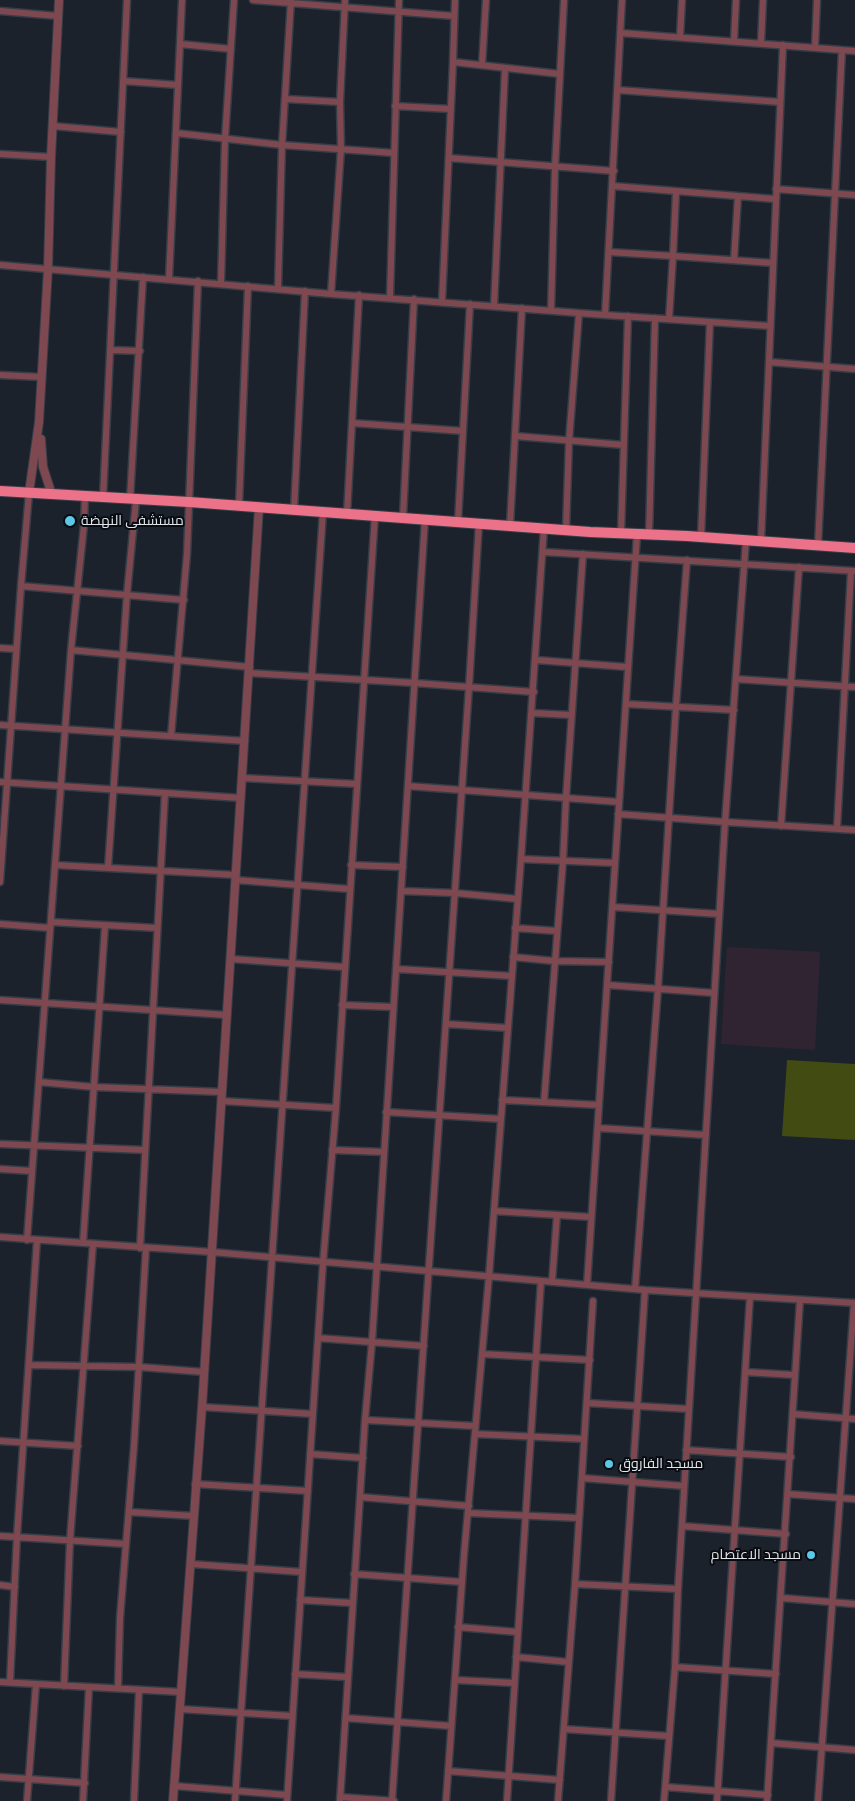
<!DOCTYPE html>
<html>
<head>
<meta charset="utf-8">
<style>
  body { margin:0 }
  canvas { display:block; background:#1b222c }
</style>
</head>
<body>
<canvas width="855" height="1801"></canvas>
<script>
const ctx = document.querySelector('canvas').getContext('2d');
ctx.lineJoin = 'round';
function fill(path, color) { ctx.fillStyle = color; ctx.fill(path, 'evenodd'); }
const shape = rows => new Path2D(rows.map(r => 'M' + r).join(''));
function trace(path, color, width, dash) { ctx.strokeStyle = color; ctx.lineWidth = width; ctx.lineCap = dash ? 'butt' : 'round'; ctx.setLineDash(dash || []); ctx.stroke(path); }
function label(font, color, halo, rows, align = 'center') {
  ctx.font = font + ' "Archivo Narrow",Cairo,sans-serif'; ctx.lineWidth = 4; ctx.setLineDash([]); ctx.textBaseline = 'middle'; ctx.strokeStyle = halo; ctx.fillStyle = color; for (const [text, x, y, turn = 0] of rows) {
    ctx.save(); ctx.translate(x, y); ctx.rotate((+turn || 0) * Math.PI / 180); ctx.textAlign = isNaN(turn) ? turn : align; if (halo) ctx.strokeText(text, 0, 0); ctx.fillText(text, 0, 0); ctx.restore();
  }
}
fill(shape([
  [727,947,820,952,815,1050,721,1044]
]), '#302432');
fill(shape([
  [787,1060,855,1064,855,1140,782,1136]
]), '#414b12');
const minor = shape([
  [253,0,454,16],
  [0,11,58,16],
  [621,33,855,51],
  [680,37,682,0],
  [734,41,736,0],
  [761,43,763,0],
  [180,44,231,49],
  [815,47,817,0],
  [453,62,560,74],
  [482,65,486,0],
  [123,81,178,85],
  [618,90,780,102],
  [286,99,340,102],
  [395,106,451,109],
  [53,126,121,132],
  [176,133,282,145,394,153],
  [0,154,51,157],
  [449,158,614,171],
  [613,186,775,199],
  [776,189,855,195],
  [676,192,673,256,773,263],
  [609,252,673,256,669,319],
  [734,260,738,196],
  [0,265,331,294,605,315,770,326],
  [169,279,182,0],
  [221,283,225,139,234,0],
  [278,288,282,145,291,0],
  [331,294,341,149,340,102,345,0],
  [390,297,399,0],
  [442,302,453,62,455,0],
  [494,306,505,69],
  [551,311,555,167,564,0],
  [605,315,622,0],
  [111,350,140,351],
  [769,362,855,369],
  [0,375,41,377],
  [352,423,463,431],
  [515,436,624,445],
  [103,498,127,0],
  [130,499,143,277],
  [239,505,248,286],
  [294,510,305,291],
  [347,514,359,295],
  [403,517,414,299],
  [458,521,470,304],
  [510,525,522,308],
  [566,530,569,441,579,313],
  [621,534,628,316],
  [649,535,655,318],
  [701,537,710,322],
  [761,541,783,45],
  [818,545,842,50],
  [544,552,855,571],
  [21,586,184,600],
  [0,648,16,649],
  [71,650,250,667],
  [536,660,627,667],
  [249,673,415,683,534,692],
  [736,679,855,687],
  [626,704,734,710],
  [532,713,571,715],
  [0,725,245,741],
  [171,736,187,554,198,281],
  [243,778,357,784],
  [0,782,241,798],
  [408,786,619,802],
  [618,814,725,822,855,830],
  [781,826,799,567],
  [837,829,851,571],
  [521,859,615,863],
  [55,865,236,875],
  [351,865,403,867],
  [108,868,127,594,136,500],
  [236,880,349,889],
  [0,882,21,586,29,493],
  [401,891,455,893,518,899],
  [613,907,719,914],
  [51,922,157,928],
  [0,924,50,928],
  [515,928,557,931],
  [513,957,554,961,609,962],
  [231,959,344,967],
  [396,969,512,976],
  [608,985,714,993],
  [0,1000,227,1015],
  [342,1005,393,1007],
  [446,1024,508,1028],
  [39,1082,94,1087,222,1092],
  [502,1100,599,1105],
  [222,1101,336,1108],
  [544,1102,563,861,566,798,583,554],
  [386,1112,501,1119],
  [598,1128,706,1135],
  [0,1144,145,1150],
  [332,1150,384,1152],
  [0,1169,32,1171],
  [494,1211,591,1217],
  [0,1237,212,1252,645,1290,855,1303],
  [27,1240,71,650,84,525,85,497],
  [83,1243,105,926],
  [140,1248,165,793],
  [552,1282,557,1215],
  [587,1285,637,535],
  [635,1289,658,989,676,706,687,560],
  [318,1338,424,1346],
  [482,1354,590,1360],
  [29,1365,140,1367,204,1372],
  [745,1372,795,1375],
  [587,1403,689,1409],
  [202,1407,313,1414],
  [793,1414,855,1419],
  [365,1420,475,1426],
  [475,1434,584,1439],
  [0,1441,78,1446],
  [686,1450,791,1457],
  [310,1454,363,1458],
  [582,1478,684,1486],
  [195,1484,308,1491],
  [788,1494,855,1499],
  [360,1497,469,1506],
  [129,1512,194,1516],
  [468,1513,579,1518],
  [682,1526,786,1534],
  [0,1536,126,1544],
  [191,1564,302,1572],
  [354,1574,462,1582],
  [575,1584,678,1589],
  [0,1585,15,1587],
  [782,1598,855,1604],
  [300,1600,352,1603],
  [458,1627,517,1632],
  [516,1657,568,1662],
  [675,1667,776,1674],
  [295,1674,347,1677],
  [455,1680,514,1683],
  [0,1682,181,1692],
  [10,1682,17,1536,37,1240],
  [64,1686,70,1540,93,1244],
  [118,1688,120,1618,134,1446,146,1248],
  [180,1709,292,1716],
  [346,1718,451,1726],
  [564,1729,668,1736],
  [771,1743,855,1750],
  [448,1771,560,1780],
  [0,1777,85,1783],
  [175,1786,287,1795],
  [666,1787,768,1795],
  [340,1797,394,1801],
  [27,1801,36,1684],
  [83,1801,89,1687],
  [134,1801,139,1690],
  [235,1801,323,512],
  [287,1801,323,1263,336,1108,375,515],
  [340,1801,365,1420,372,1342,425,519],
  [392,1801,469,687,479,523],
  [446,1801,464,1555,489,1276,521,859,544,528],
  [507,1801,541,1281],
  [558,1801,575,1584,593,1301],
  [611,1801,645,1290],
  [664,1801,675,1667,678,1589,725,822,746,540],
  [717,1801,750,1297],
  [767,1801,800,1300],
  [818,1801,854,1303]
]);
const tertiary = shape([
  [41,439,43,467,52,495],
  [29,493,39,422,48,269,51,157,59,0],
  [173,1801,202,1407,259,507]
]);
const trunk = shape([
  [0,491,189,502,590,532,687,536,855,548]
]);
trace(minor, '#373d47', 9);
trace(tertiary, '#373d47', 10);
trace(trunk, '#373d47', 12);
trace(minor, '#7e4851', 6);
trace(tertiary, '#7e4851', 8);
trace(trunk, '#eb7289', 10);
for (const [x, y, r, color] of [
  [70,521,6,"#5ac8e6"],
  [609,1464,5,"#5ac8e6"],
  [811,1555,5,"#5ac8e6"]
]) { const dot = new Path2D(); dot.arc(x, y, r, 0, 2 * Math.PI); ctx.fillStyle = color; ctx.fill(dot); trace(dot, '#080b10', 2); }
label('14px', '#e0e5ec', '#080b10', [
  ["مستشفى النهضة",81,521],
  ["مسجد الفاروق",619,1464],
  ["مسجد الاعتصام",801,1555,"right"]
], 'left');
</script>
</body>
</html>
